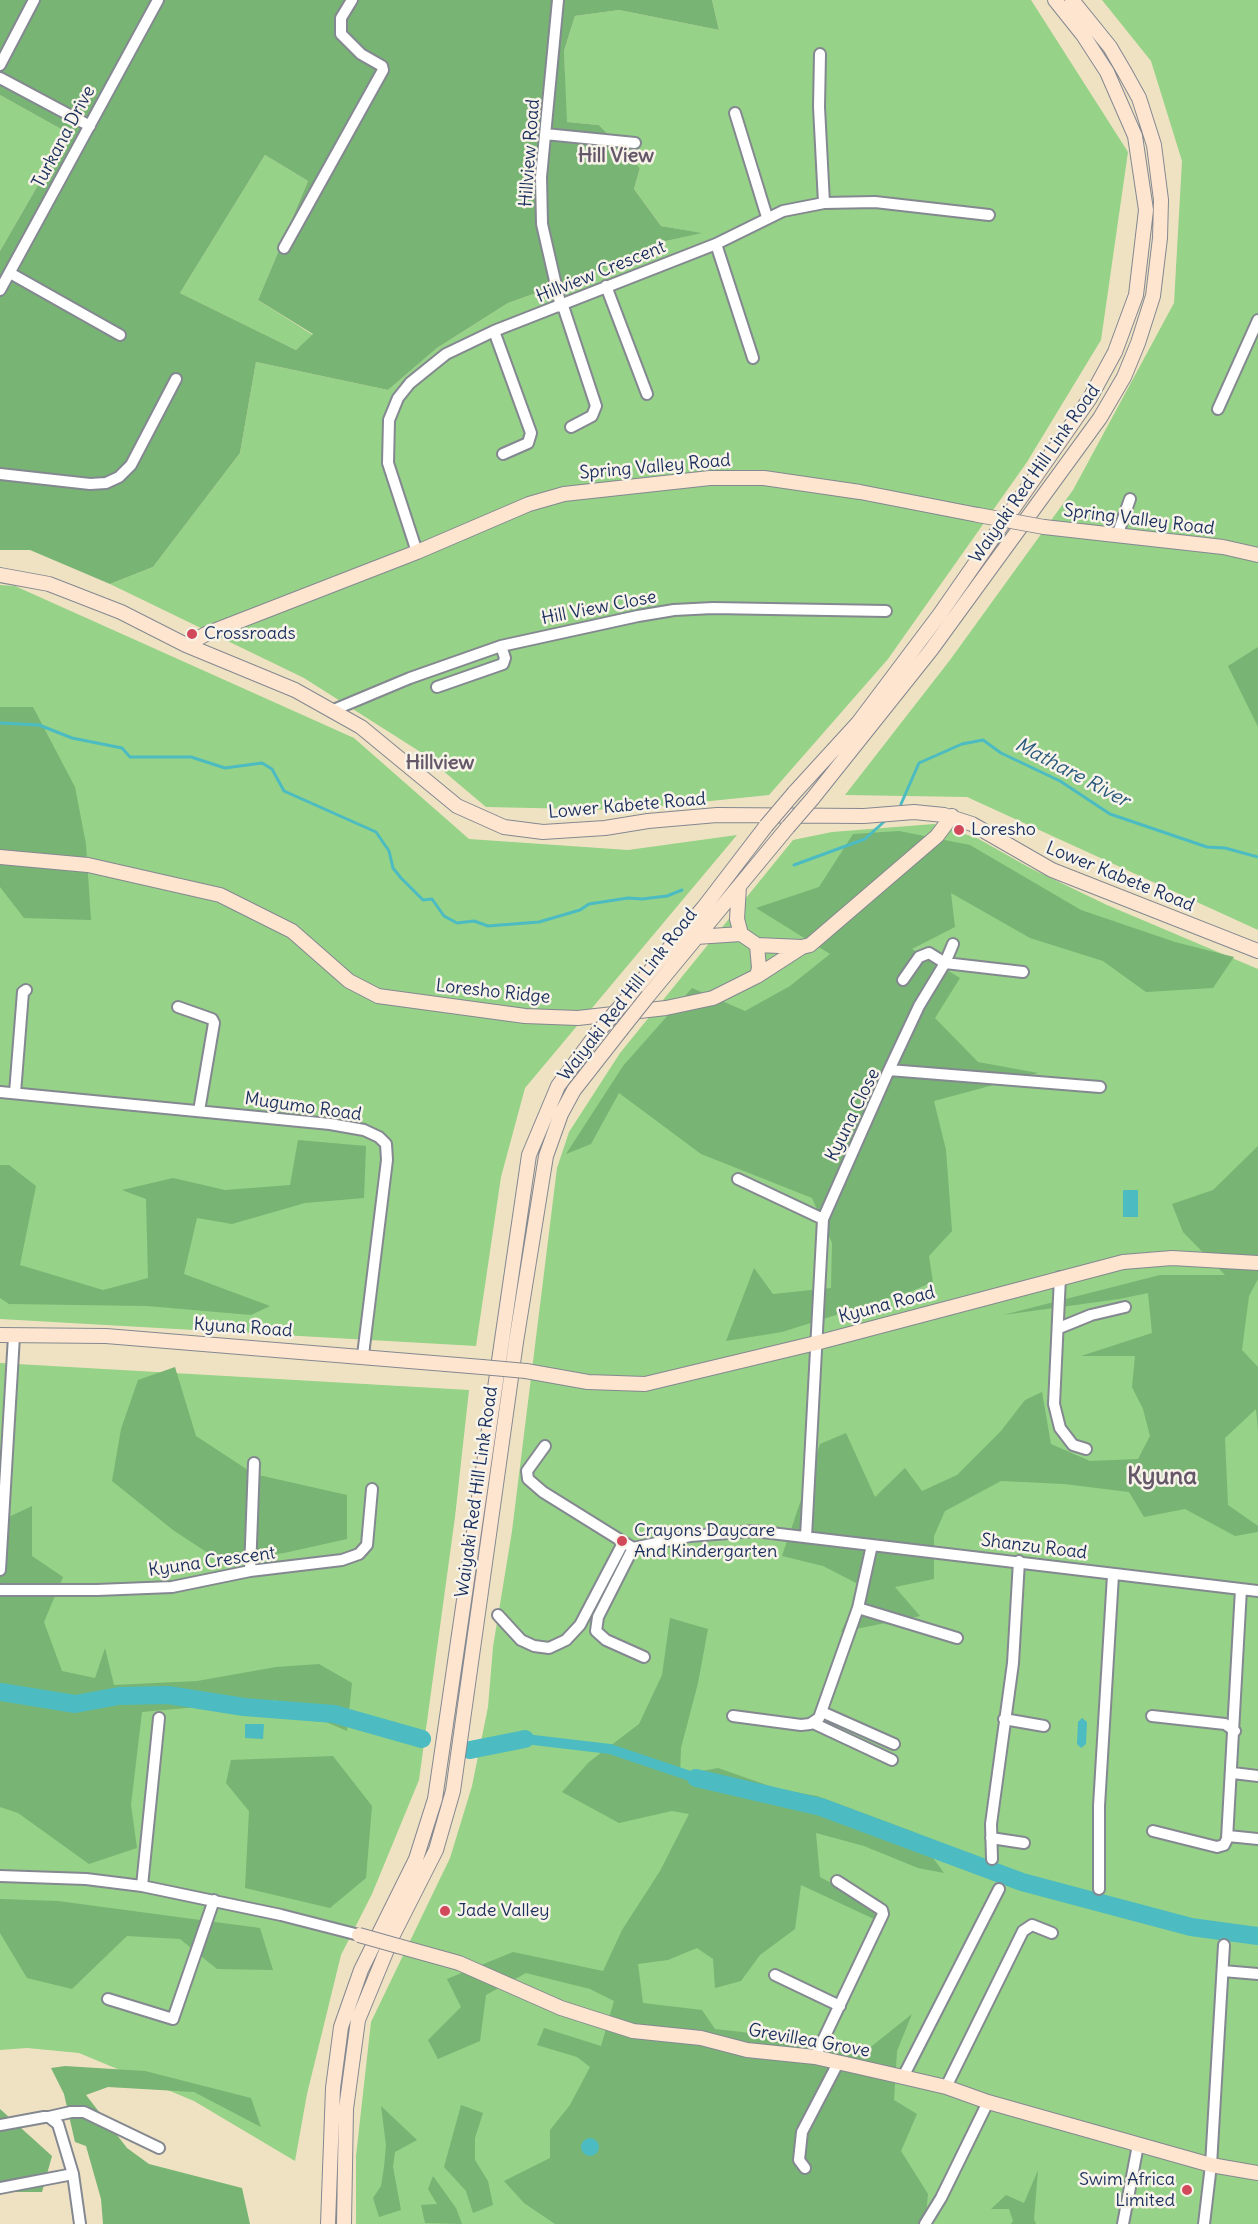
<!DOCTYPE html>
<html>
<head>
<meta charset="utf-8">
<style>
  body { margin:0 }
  canvas { display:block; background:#eee2c3 }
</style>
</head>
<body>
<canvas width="1258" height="2224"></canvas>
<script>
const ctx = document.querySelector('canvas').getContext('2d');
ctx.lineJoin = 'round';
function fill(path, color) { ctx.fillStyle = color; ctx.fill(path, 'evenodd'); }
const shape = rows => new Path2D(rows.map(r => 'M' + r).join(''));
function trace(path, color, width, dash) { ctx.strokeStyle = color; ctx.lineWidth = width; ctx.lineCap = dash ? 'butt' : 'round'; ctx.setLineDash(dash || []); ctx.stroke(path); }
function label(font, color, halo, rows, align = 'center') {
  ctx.font = font + ' Delius,sans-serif'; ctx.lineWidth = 5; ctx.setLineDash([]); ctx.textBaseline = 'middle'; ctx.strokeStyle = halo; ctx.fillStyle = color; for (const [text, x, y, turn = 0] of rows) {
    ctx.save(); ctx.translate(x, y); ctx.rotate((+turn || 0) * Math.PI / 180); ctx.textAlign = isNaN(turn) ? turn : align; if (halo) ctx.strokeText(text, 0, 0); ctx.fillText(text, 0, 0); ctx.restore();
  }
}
fill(shape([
  [712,0,1031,0,1128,152,1101,340,1027,462,888,659,769,795,623,810,486,807,422,753,304,678,110,584,153,567,240,453,256,362,388,390,437,348,508,303,584,276,666,241,700,233,661,226,634,189,640,168,599,125,566,122,564,51,575,16,619,10,719,30],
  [1102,0,1258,0,1258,930,967,797,845,795,950,660,1073,490,1174,303,1182,161,1151,61],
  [0,95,68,133,0,251],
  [265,155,308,181,258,300,313,335,296,350,180,293],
  [0,585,15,586,354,738,469,839,628,850,737,835,525,1088,501,1177,476,1346,0,1319],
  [934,824,977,838,1030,868,1107,905,1258,969,1258,2224,356,2224,356,2156,371,2022,450,1858,472,1786,488,1707,493,1647,512,1531,557,1168,569,1132,620,1053,793,840,832,832],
  [0,1363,469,1390,455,1517,419,1780,372,1894,341,1955,307,2094,295,2161,194,2101,79,2053,27,2048,0,2050]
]), '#96d287');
fill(shape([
  [0,0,712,0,719,30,619,10,575,16,564,51,567,122,599,125,640,168,634,189,661,226,702,233,666,241,584,276,508,303,437,348,388,390,256,362,240,453,153,567,110,584,30,550,0,550,0,251,68,133,0,95],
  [265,155,308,181,258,300,313,334,296,350,180,293],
  [1258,647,1258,727,1228,666],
  [0,707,33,707,75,787,86,844,91,920,24,918,0,887],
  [899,831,970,845,1081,910,1175,942,1234,957,1213,988,1146,992,1103,961,1030,938,951,893,955,927,912,949,960,978,935,1018,978,1062,1038,1073,934,1101,946,1150,952,1231,929,1256,933,1282,912,1291,782,1332,726,1341,754,1268,773,1294,831,1288,832,1243,812,1198,701,1154,619,1093,591,1144,566,1154,623,1066,692,988,745,1011,790,986,830,954,756,908,819,887,853,834],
  [298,1140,366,1146,364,1198,305,1203,232,1224,197,1218,184,1274,270,1306,251,1315,147,1306,9,1304,0,1298,0,1165,9,1165,36,1186,20,1265,103,1290,148,1278,146,1199,122,1190,173,1178,225,1190,290,1185],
  [1258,1146,1258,1279,1249,1296,1242,1350,1258,1367,1258,1431,1256,1409,1225,1438,1228,1505,1258,1526,1258,1532,1235,1536,1185,1509,1144,1517,1129,1492,1064,1484,1001,1481,945,1511,934,1536,934,1579,895,1587,920,1616,841,1632,862,1586,823,1566,782,1556,820,1444,846,1433,875,1497,905,1468,922,1491,957,1475,1001,1431,1025,1400,1042,1392,1051,1444,1090,1461,1138,1459,1150,1436,1143,1409,1132,1387,1135,1356,1081,1356,1152,1333,1148,1293,1119,1299,1003,1315,1160,1275,1225,1275,1183,1232,1172,1204,1213,1190],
  [175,1367,196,1436,254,1474,347,1495,347,1539,284,1553,220,1561,173,1530,112,1481,121,1429,138,1380],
  [32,1506,32,1556,63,1577,44,1622,62,1671,95,1678,105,1648,114,1685,197,1681,276,1667,319,1664,352,1683,347,1731,275,1700,142,1712,131,1805,137,1848,89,1864,18,1813,0,1807,0,1521],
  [670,1618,708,1629,698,1683,681,1748,680,1775,718,1768,778,1789,817,1796,914,1832,944,1873,918,1868,864,1846,816,1833,820,1877,890,1914,876,1920,801,1885,795,1929,760,1955,741,1981,715,1988,713,1959,697,1948,668,1960,638,1964,643,2003,702,2010,715,2029,803,2039,862,2054,912,2014,897,2051,894,2100,917,2114,901,2151,928,2194,925,2224,555,2224,524,2203,504,2181,550,2158,550,2130,570,2105,590,2067,577,2057,537,2045,544,2028,601,2046,614,2001,590,1989,526,1973,486,1995,480,2041,438,2059,428,2040,461,2007,447,1979,513,1952,603,1971,622,1930,660,1871,689,1814,672,1811,619,1823,562,1792,589,1762,639,1724,662,1675],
  [333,1756,372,1806,366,1878,330,1908,245,1888,249,1811,226,1783,231,1760],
  [0,1899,58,1901,260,1928,273,1970,217,1969,180,1939,127,1936,72,1989,27,1978,0,1933],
  [65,2066,145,2071,251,2098,261,2127,194,2092,108,2087,86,2095,127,2148,149,2164,242,2188,250,2224,103,2224,101,2199,86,2146,75,2142,64,2094,51,2068],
  [461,2105,483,2113,475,2138,475,2160,488,2181,493,2205,473,2213,466,2191,444,2167],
  [381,2106,417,2140,395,2152,393,2167,401,2210,379,2217,373,2198,381,2186,384,2167,386,2145],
  [0,2109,52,2156,42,2192,0,2192],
  [1038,2170,1034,2219,1036,2224,1011,2224,1013,2221,1009,2209,991,2209,1006,2195,1024,2203],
  [433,2176,456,2208,462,2224,425,2223,421,2205,437,2204,428,2189]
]), '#78b474');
fill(shape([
  [1123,1190,1138,1190,1138,1217,1123,1217],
  [1082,1718,1087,1722,1086,1744,1081,1748,1077,1744,1078,1722],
  [245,1724,264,1724,263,1739,245,1738],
  '581 2147a9 9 0 1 1 18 0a9 9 0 1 1-18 0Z'
]), '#4cbbc2');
trace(shape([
  [0,723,39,725,72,738,122,748,130,757,191,757,225,768,262,763,272,769,284,791,376,832,389,851,393,868,401,878,423,900,432,899,444,916,457,923,474,921,488,926,539,922,580,910,589,904,628,898,642,899,667,896,682,890],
  [901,804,919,763,962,744,983,740,1001,753,1060,781,1110,814,1207,847,1225,848,1258,857],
  [794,865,865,839,887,819]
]), '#4cbbc2', 3);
trace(shape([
  [525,1739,610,1749,696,1778]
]), '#4cbbc2', 10);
trace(shape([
  [0,1692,75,1704,119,1696,168,1695,244,1707,334,1714,422,1739],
  [470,1750,525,1739],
  [696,1778,821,1807,1022,1882,1191,1927,1258,1936]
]), '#4cbbc2', 18);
const street = shape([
  [558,0,541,177,542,224,561,307],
  [820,54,819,107,824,203],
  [0,65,34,0],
  [0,78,90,126],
  [735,113,767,217],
  [545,134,635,143],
  [716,244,753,358],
  [284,248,383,70,382,66,361,54,341,34,341,18,352,0],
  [10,273,120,335],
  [606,286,647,394],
  [0,290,158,0],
  [563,306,596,406,592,416,571,427],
  [494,331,531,433,528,443,503,454],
  [1218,409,1258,320],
  [0,474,90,484,106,483,119,477,131,465,176,379],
  [1117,536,1130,499],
  [417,552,388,463,389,420,398,398,410,383,446,354,494,331,716,244,783,211,824,203,875,202,989,215],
  [437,687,503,664,505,658,501,646],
  [331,711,410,678,501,646,638,616,674,610,713,608,886,611],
  [903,980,919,957,929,953,945,963,1023,972],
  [178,1007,212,1019,214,1023,199,1111],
  [889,1070,919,1006,945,963,953,944],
  [0,1092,330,1124,364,1130,379,1137,386,1144,387,1160,363,1355],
  [15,1093,23,992,26,990],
  [738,1179,823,1219],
  [1060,1277,1054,1404,1060,1428,1073,1445,1086,1449],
  [1059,1328,1091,1315,1125,1307],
  [545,1446,527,1471,528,1479,543,1492,633,1548,690,1536,754,1531,1258,1591],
  [806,1537,823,1219,889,1070,1100,1087],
  [633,1548,598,1617,596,1631,606,1640,644,1657],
  [0,1570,14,1336],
  [250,1571,254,1463],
  [0,1590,97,1590,172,1587,250,1571,342,1560,359,1554,367,1545,372,1489],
  [858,1608,957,1638],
  [498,1615,521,1640,534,1646,549,1648,566,1640,580,1625,623,1543],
  [822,1712,894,1744],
  [733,1716,801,1725,810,1724,819,1718,858,1608,872,1545],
  [1152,1716,1225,1724,1235,1731],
  [1004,1719,1044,1726],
  [813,1723,892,1760],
  [1233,1773,1258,1776],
  [1153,1831,1217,1847,1224,1845,1227,1839,1241,1589],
  [1228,1836,1258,1839],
  [991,1838,1024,1843],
  [992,1859,991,1824,1013,1663,1019,1561],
  [0,1876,86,1879,142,1886,281,1915,359,1935],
  [142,1886,159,1718],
  [1099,1889,1099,1806,1113,1575],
  [1223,1971,1258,1974],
  [775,1975,840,2006],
  [108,1999,173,2019,214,1900],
  [815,2057,883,1914,882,1910,837,1881],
  [903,2077,999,1889],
  [946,2087,1023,1931,1032,1925,1052,1933],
  [49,2117,71,2112,84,2112,159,2148],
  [0,2125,44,2117,49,2117,58,2124,73,2174,80,2224],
  [805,2168,799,2160,802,2132,838,2063],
  [0,2188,73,2174],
  [925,2224,941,2198,988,2102],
  [1123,2224,1138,2145],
  [1204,2224,1211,2165,1224,1945]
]);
const secondary = shape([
  [1044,527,1223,547,1258,555],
  [0,575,49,584,121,612,186,645,295,690,361,727,457,806,504,827,543,832,605,828,648,821,717,815,864,816,914,812,944,815,972,824,1052,870,1258,951],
  [186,645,206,634,417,552,529,504,564,494,710,478,764,478,860,492,978,515],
  [794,793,858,723,940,614,1090,398,1115,352,1136,295,1146,210,1135,136,1107,72,1083,35,1055,0],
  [813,798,931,650,1100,418,1124,377,1138,343,1153,296,1160,238,1161,200,1154,145,1139,98,1124,71,1110,47,1072,0],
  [0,857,88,865,220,895,292,931,349,981,378,996,525,1016,578,1018,666,1008,713,998,757,976,802,947,810,945,937,836,952,816],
  [739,886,737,919,741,934],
  [696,937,741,934,757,945,802,947],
  [757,976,759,968,757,945],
  [648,996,788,827],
  [626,1000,704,907,766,826],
  [0,1335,106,1336,482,1367],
  [526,1371,588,1382,645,1384,816,1343,1123,1262,1172,1258,1258,1263],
  [398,1946,459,1963,561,2008,633,2031,701,2038,747,2050,815,2057,903,2077,946,2087,988,2102,1211,2165,1258,2173],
  [328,2224,333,2088,341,2027,361,1970,416,1859,435,1799,529,1155,558,1086,598,1032],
  [344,2224,346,2109,358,2020,393,1935,436,1850,453,1791,516,1342,546,1156,561,1114,574,1090,621,1030]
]);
trace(street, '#848890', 14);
trace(secondary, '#848890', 16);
trace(street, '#fff', 10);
trace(secondary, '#fde5d0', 14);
const secondaryBridge = shape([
  [978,515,1044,527],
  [766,826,794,793],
  [788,827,813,798],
  [621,1030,648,996],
  [598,1032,626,1000],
  [482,1367,526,1371],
  [359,1935,398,1946]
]);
trace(secondaryBridge, '#848890', 16, []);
trace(secondaryBridge, '#fde5d0', 14);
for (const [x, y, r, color] of [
  [192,634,6,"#d1495b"],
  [959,830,6,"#d1495b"],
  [622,1541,6,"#d1495b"],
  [445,1911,6,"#d1495b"],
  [1187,2190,6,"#d1495b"]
]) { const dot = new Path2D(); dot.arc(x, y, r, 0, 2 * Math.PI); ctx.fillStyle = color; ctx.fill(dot); trace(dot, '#f7f3e8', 2); }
label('18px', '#1b2f5e', '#f7f3e8', [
  ["Turkana Drive",64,137,-62],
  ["Hillview Road",530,153,-86],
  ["Hillview Crescent",601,272,-22],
  ["Spring Valley Road",655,467,-5],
  ["Waiyaki Red Hill Link Road",1035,474,-55],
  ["Spring Valley Road",1139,520,7],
  ["Hill View Close",599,608,-11],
  ["Lower Kabete Road",627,806,-5],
  ["Lower Kabete Road",1120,877,22],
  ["Loresho Ridge",493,992,6],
  ["Waiyaki Red Hill Link Road",628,995,-52],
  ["Mugumo Road",303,1107,8],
  ["Kyuna Close",853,1115,-64],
  ["Kyuna Road",887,1305,-15],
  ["Kyuna Road",243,1328,4],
  ["Waiyaki Red Hill Link Road",477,1492,-82],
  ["Shanzu Road",1034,1547,7],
  ["Kyuna Crescent",212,1562,-8],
  ["Grevillea Grove",809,2041,10]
]);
label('18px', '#1b2f5e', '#f7f3e8', [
  ["Crossroads",204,634],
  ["Loresho",971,830],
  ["Crayons Daycare",634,1531],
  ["And Kindergarten",634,1552],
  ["Jade Valley",457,1911],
  ["Swim Africa",1175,2180,"right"],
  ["Limited",1175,2201,"right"]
], 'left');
label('bold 20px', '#635768', '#f7f3e8', [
  ["Hill View",616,156],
  ["Hillview",440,763]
]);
label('italic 20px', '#2a597c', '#f7f3e8', [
  ["Mathare River",1072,773,28]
]);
label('bold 24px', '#635768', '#f7f3e8', [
  ["Kyuna",1162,1477]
]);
</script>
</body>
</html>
